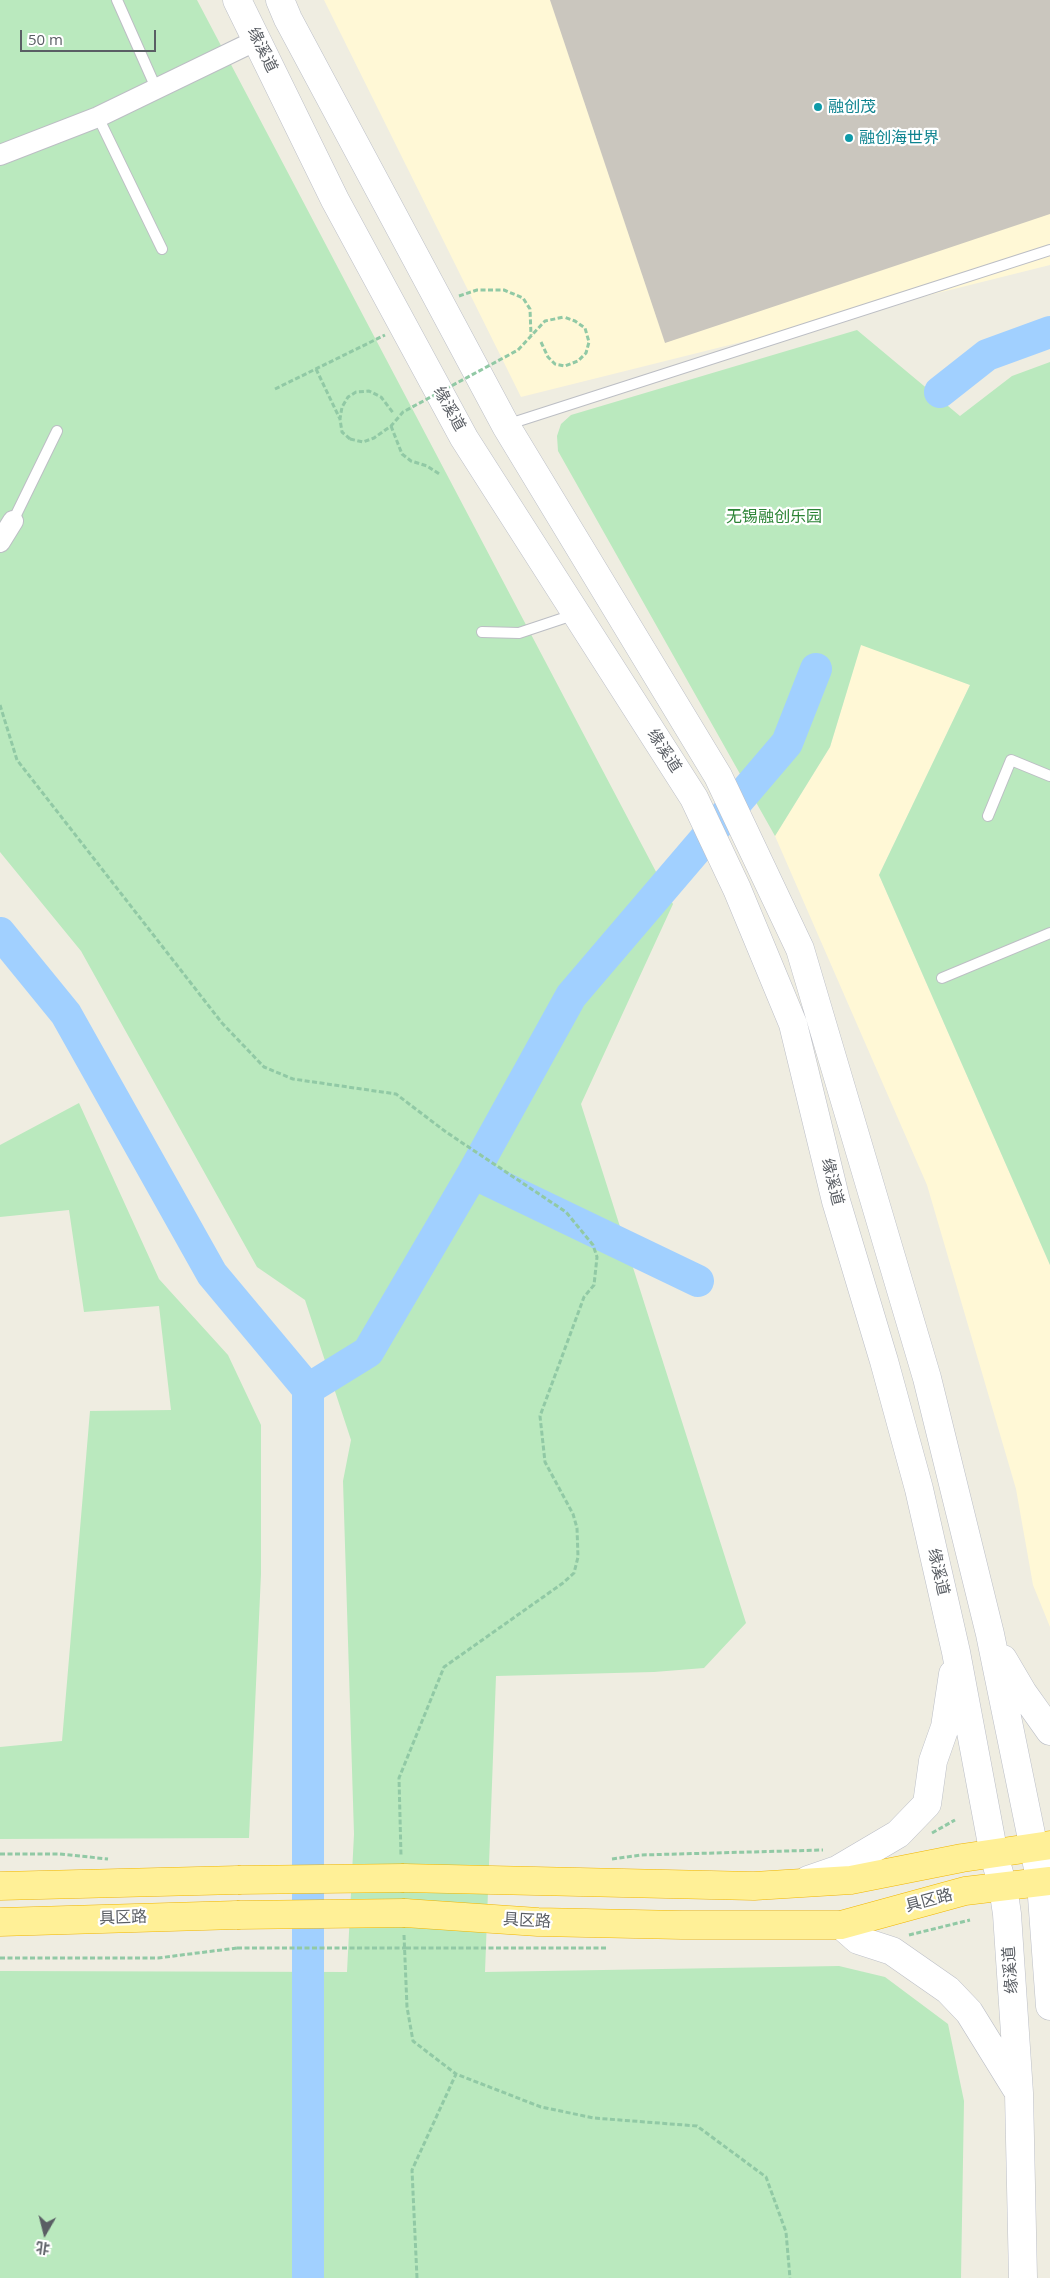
<!DOCTYPE html>
<html>
<head>
<meta charset="utf-8">
<style>
  body { margin:0 }
  #map { position:relative; width:1050px; height:2278px; overflow:hidden; background:#efede1; font-family:"Open Sans","Noto Sans SC",sans-serif }
  canvas { display:block }
  .north { position:absolute; left:20px; top:2208px; width:50px; height:50px; -webkit-text-stroke:4px #fff; paint-order:stroke; rotate:188deg; font-size:14px; font-weight:700; line-height:20px; text-align:center; color:#5a5e64 }
  .north::after { content:''; display:block; margin:auto; width:18px; height:22px; background:#5a5e64; clip-path:polygon(50% 0,100% 100%,50% 72%,0 100%) }
  .scale { position:absolute; left:20px; top:30px; width:136px; height:22px; box-sizing:border-box; border:2px solid #5a5e64; border-top:0; padding-left:6px; font-size:15px; line-height:18px; white-space:nowrap; color:#5a5e64; -webkit-text-stroke:4px #fff; paint-order:stroke }
</style>
</head>
<body>
<div id="map">
<canvas width="1050" height="2278"></canvas>
<div class="north">北</div>
<div class="scale">50 m</div>
</div>
<script>
const ctx = document.querySelector('canvas').getContext('2d');
ctx.lineJoin = 'round';
function fill(path, color) { ctx.fillStyle = color; ctx.fill(path, 'evenodd'); }
const shape = rows => new Path2D(rows.map(r => 'M' + r).join(''));
function trace(path, color, width, dash) { ctx.strokeStyle = color; ctx.lineWidth = width; ctx.lineCap = dash ? 'butt' : 'round'; ctx.setLineDash(dash || []); ctx.stroke(path); }
function label(font, color, halo, rows, align = 'center') {
  ctx.font = font + ' "Open Sans","Noto Sans SC",sans-serif'; ctx.lineWidth = 4.5; ctx.setLineDash([]); ctx.textBaseline = 'middle'; ctx.strokeStyle = halo; ctx.fillStyle = color; for (const [text, x, y, turn = 0] of rows) {
    ctx.save(); ctx.translate(x, y); ctx.rotate((+turn || 0) * Math.PI / 180); ctx.textAlign = isNaN(turn) ? turn : align; if (halo) ctx.strokeText(text, 0, 0); ctx.fillText(text, 0, 0); ctx.restore();
  }
}
fill(shape([
  [324,0,1050,0,1050,265,521,397],
  [861,644,970,685,879,875,1050,1265,1050,1627,1033,1585,1016,1489,927,1185,775,836,830,747]
]), '#fff8d6');
fill(shape([
  [0,0,197,0,673,904,581,1104,746,1623,704,1668,654,1672,496,1676,485,1972,839,1966,885,1977,948,2024,964,2101,961,2278,0,2278,0,1971,347,1972,354,1834,343,1481,351,1440,305,1300,257,1267,81,951,0,852],
  [857,330,960,416,1012,376,1050,362,1050,1265,879,875,970,685,861,645,830,747,775,836,558,451,557,436,561,424,571,415],
  [79,1103,159,1279,228,1355,261,1425,261,1574,249,1838,0,1839,0,1747,62,1741,90,1411,171,1410,159,1306,84,1312,69,1210,0,1217,0,1145]
]), '#bae9be');
trace(shape([
  [940,392,987,355,1050,332],
  [0,933,66,1014,212,1274,308,1389,368,1352,473,1173,571,996,787,743,816,669],
  [473,1173,698,1281],
  [308,2278,308,1389]
]), '#a1d0ff', 32);
fill(shape([
  [550,0,1050,0,1050,214,665,343]
]), '#cac6be');
const service = shape([
  [117,0,156,88],
  [98,117,162,249],
  [506,425,1050,250],
  [13,521,57,431],
  [482,632,519,633,576,614],
  [988,816,1011,760,1050,776],
  [942,978,1050,933]
]);
const minor = shape([
  [0,155,98,117,257,40],
  [0,542,13,521]
]);
const secondary = shape([
  [237,0,335,200,464,438,694,798,737,889,793,1024,836,1201,884,1361,919,1489,956,1652,994,1855,1003,1887,1007,1914,1019,2093,1023,2278],
  [280,0,288,19,506,426,718,776,800,949,927,1378,990,1634,1041,1883,1050,2006],
  [1003,1659,1023,1693,1050,1731],
  [808,1880,837,1870,898,1834,927,1804,933,1761,945,1727,953,1674],
  [841,1925,858,1940,892,1951,948,1990,969,2012,1016,2088]
]);
const trunk = shape([
  [404,1878,754,1886,851,1880,962,1858,1050,1845],
  [0,1886,238,1880],
  [405,1913,538,1922,682,1925,841,1925,965,1891,1050,1881],
  [0,1922,237,1915]
]);
trace(service, '#bcbec4', 12);
trace(minor, '#bcbec4', 22);
trace(secondary, '#bcbfc7', 29);
trace(trunk, '#f0b500', 29);
trace(shape([
  [459,296,477,290,504,290,523,298,530,309,531,335],
  [541,342,548,357,555,364,565,366,578,361,586,353,589,342,585,328,575,321,564,317],
  [316,369,340,419],
  [275,389,385,335],
  [391,426,402,454,411,461,427,466,441,475],
  [350,439,342,432,340,419,342,407,348,397,356,392,369,391,381,397,394,414],
  [0,705,17,760,222,1023,264,1067,293,1079,396,1094,446,1132,566,1212,593,1245,597,1257,594,1285,584,1297,540,1416,545,1462,573,1514,577,1528,578,1557,574,1573,563,1583,444,1667,399,1778,401,1856],
  [932,1833,955,1820],
  [0,1854,60,1854,108,1859],
  [612,1859,641,1855,823,1850],
  [404,1935,407,2007,413,2041,456,2074],
  [909,1935,970,1920],
  [406,1948,608,1948],
  [0,1958,158,1958,237,1948],
  [417,2278,412,2170,456,2074,541,2107,594,2118,697,2126,766,2177,786,2232,790,2278]
]), '#91c9a5', 3, [5, 2.5]);
trace(service, '#fff', 10);
trace(minor, '#fff', 20);
trace(secondary, '#fff', 28);
trace(trunk, '#fff097', 28);
const trunkBridge = shape([
  [238,1880,404,1878],
  [237,1915,405,1913]
]);
trace(trunkBridge, '#f0b500', 29, []);
trace(shape([
  [350,439,363,442,374,438,391,426,403,412,518,350,545,321,564,317],
  [237,1948,406,1948]
]), '#91c9a5', 3, [5, 2.5]);
trace(trunkBridge, '#fff097', 28);
for (const [x, y, r, color] of [
  [818,107,5,"#0f9aa8"],
  [849,138,5,"#0f9aa8"]
]) { const dot = new Path2D(); dot.arc(x, y, r, 0, 2 * Math.PI); ctx.fillStyle = color; ctx.fill(dot); trace(dot, '#fff', 2); }
label('16px', '#5a5e64', '#fff', [
  ["缘溪道",262,50,64],
  ["缘溪道",449,409,61],
  ["缘溪道",664,751,57],
  ["缘溪道",832,1182,76],
  ["缘溪道",938,1572,77],
  ["具区路",929,1901,-15],
  ["具区路",123,1918,-2],
  ["具区路",527,1921,3],
  ["缘溪道",1011,1970,-94]
]);
label('16px', '#0d838f', '#fff', [
  ["融创茂",828,107],
  ["融创海世界",859,138]
], 'left');
label('16px', '#2a8334', '#fff', [
  ["无锡融创乐园",774,517]
]);
</script>
</body>
</html>
